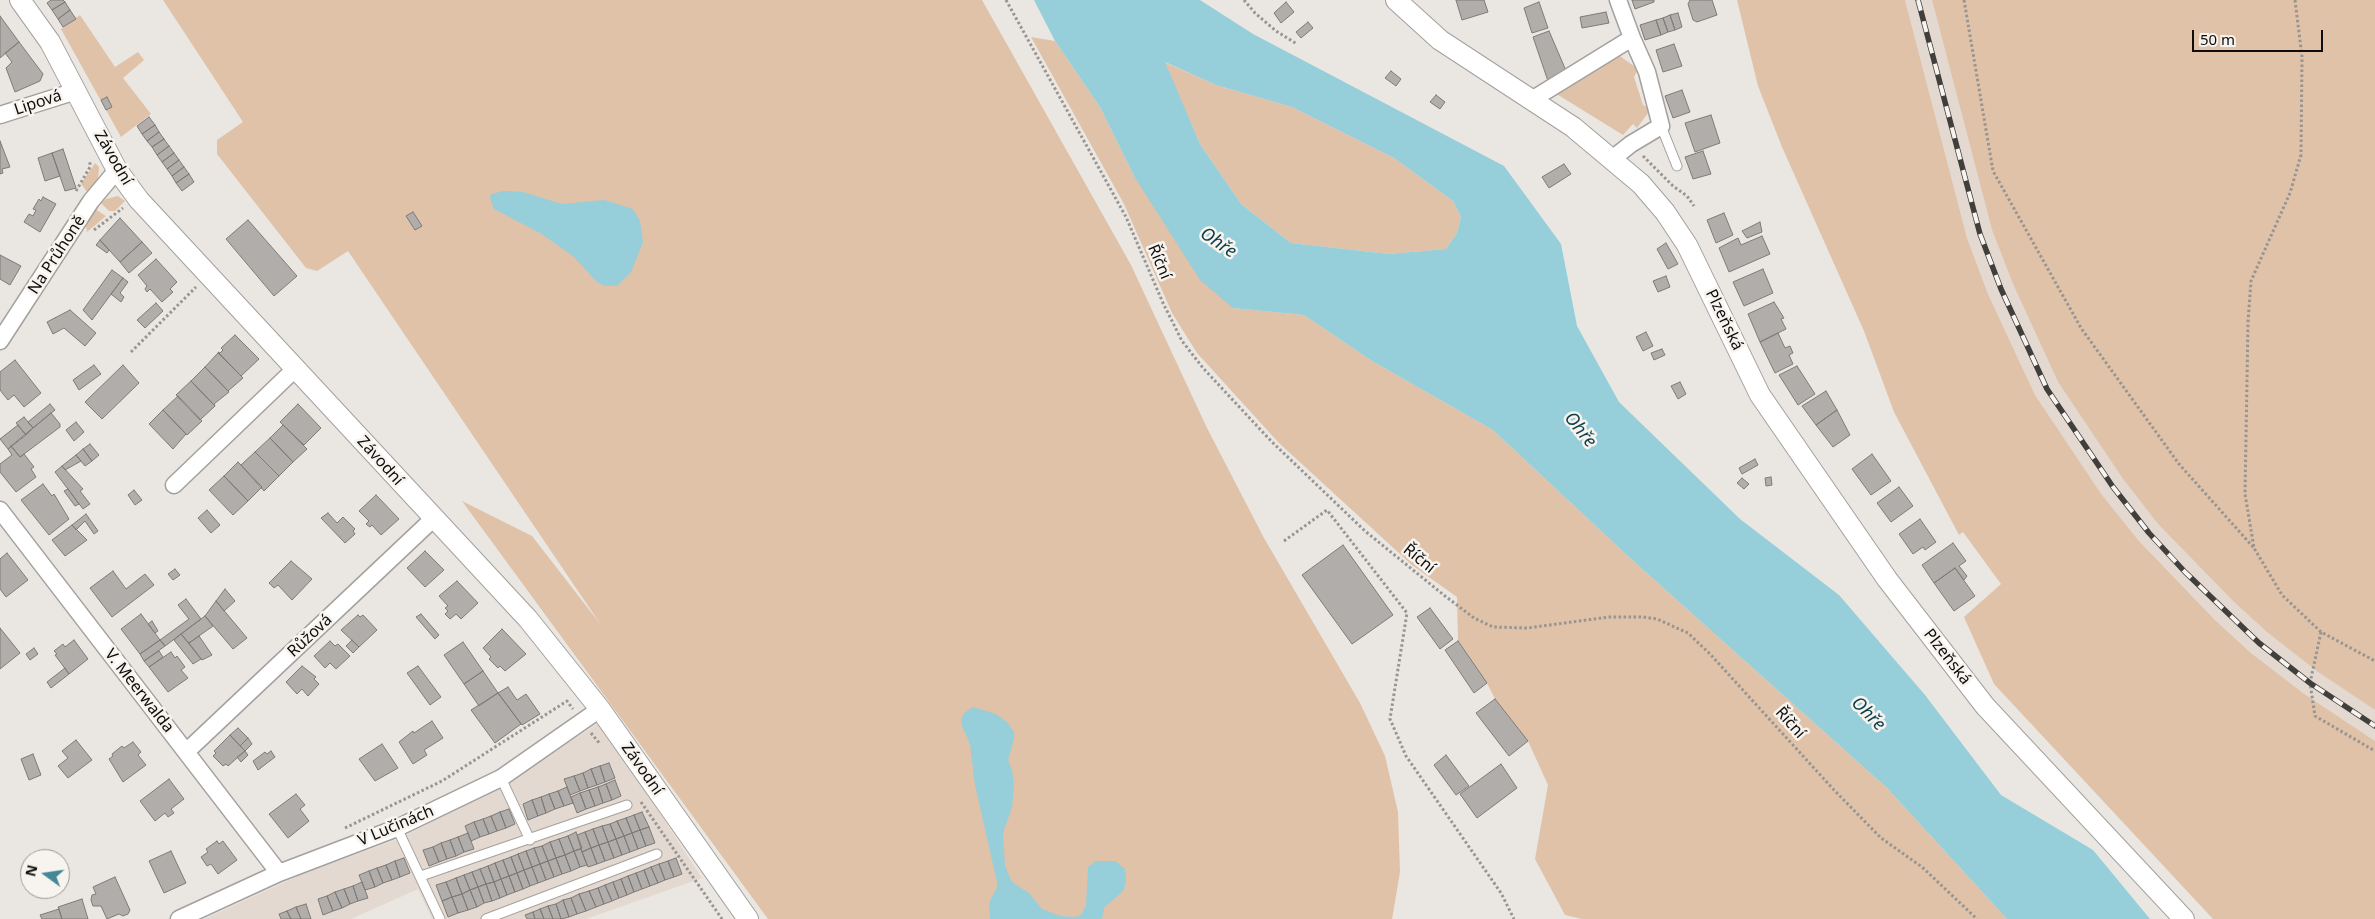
<!DOCTYPE html>
<html>
<head>
<meta charset="utf-8">
<style>
  body { margin:0 }
  #map { position:relative; width:2375px; height:919px; overflow:hidden; background:#eae6e2; font-family:"Noto Sans",sans-serif }
  canvas { display:block }
  .north { position:absolute; left:20px; top:849px; width:50px; height:50px; box-sizing:border-box; background:#f7f3ef; border:1px solid #9a9794; border-radius:50%; rotate:284deg; font-size:14px; font-weight:700; line-height:20px; text-align:center; color:#0e0d0b }
  .north::after { content:''; display:block; margin:auto; width:18px; height:22px; background:#448896; clip-path:polygon(50% 0,100% 100%,50% 72%,0 100%) }
  .scale { position:absolute; left:2192px; top:30px; width:131px; height:22px; box-sizing:border-box; border:2px solid #0e0d0b; border-top:0; padding-left:6px; font-size:15px; line-height:18px; white-space:nowrap; color:#0e0d0b; -webkit-text-stroke:4px #f7f3ef; paint-order:stroke }
</style>
</head>
<body>
<div id="map">
<canvas width="2375" height="919"></canvas>
<div class="north">N</div>
<div class="scale">50 m</div>
</div>
<script>
const ctx = document.querySelector('canvas').getContext('2d');
ctx.lineJoin = 'round';
function fill(path, color) { ctx.fillStyle = color; ctx.fill(path, 'evenodd'); }
const shape = rows => new Path2D(rows.map(r => 'M' + r).join(''));
function trace(path, color, width, dash) { ctx.strokeStyle = color; ctx.lineWidth = width; ctx.lineCap = dash ? 'butt' : 'round'; ctx.setLineDash(dash || []); ctx.stroke(path); }
function label(font, color, halo, rows, align = 'center') {
  ctx.font = font + ' "Noto Sans",sans-serif'; ctx.lineWidth = 5; ctx.setLineDash([]); ctx.textBaseline = 'middle'; ctx.strokeStyle = halo; ctx.fillStyle = color; for (const [text, x, y, turn = 0] of rows) {
    ctx.save(); ctx.translate(x, y); ctx.rotate((+turn || 0) * Math.PI / 180); ctx.textAlign = isNaN(turn) ? turn : align; if (halo) ctx.strokeText(text, 0, 0); ctx.fillText(text, 0, 0); ctx.restore();
  }
}
fill(shape([
  [1905,0,1932,0,1992,230,2013,284,2058,382,2123,479,2158,524,2195,562,2233,601,2268,633,2318,672,2375,710,2375,741,2303,693,2251,653,2215,620,2139,541,2102,495,2035,395,1988,294,1967,238],
  [600,722,702,878,586,919,432,919,418,889,351,919,204,919,303,874,398,839,513,780]
]), '#e3d9d0');
fill(shape([
  [163,0,982,0,1131,265,1207,428,1264,538,1360,703,1385,756,1398,812,1400,872,1392,919,768,919,462,501,532,536,601,625,348,251,317,271,306,268,217,154,217,140,243,122],
  [1737,0,1905,0,1967,238,1988,294,2035,395,2102,495,2139,541,2215,620,2251,653,2303,693,2375,741,2375,919,2213,919,1994,684,1964,617,2001,584,1963,532,1959,535,1894,412,1864,331,1782,147,1758,86],
  [1932,0,2375,0,2375,710,2318,672,2268,633,2233,601,2195,562,2158,524,2123,479,2058,382,2013,284,1992,230],
  [80,15,115,67,138,52,144,60,123,78,151,114,121,137,61,29],
  [1031,37,1055,41,1100,107,1134,176,1233,308,1304,315,1372,361,1493,430,1630,558,1887,788,2007,919,1582,919,1565,915,1535,859,1548,785,1528,741,1495,699,1487,683,1458,641,1457,597,1412,565,1279,443,1197,353,1172,313,1124,204],
  [1617,54,1638,69,1634,77,1643,105,1651,109,1637,128,1633,124,1623,135,1555,93],
  [1164,62,1216,85,1292,107,1394,158,1453,201,1461,217,1457,233,1446,249,1389,254,1291,243,1241,204,1200,144],
  [95,163,99,167,98,179,88,193,81,184],
  [118,196,125,201,115,211,109,211,101,203,106,199],
  [95,209,106,216,87,232,85,221]
]), '#dfc2a8');
fill(shape([
  [1034,0,1200,0,1253,34,1504,166,1561,244,1577,326,1619,402,1740,519,1839,595,1925,695,2001,795,2093,850,2150,919,2007,919,1887,788,1630,558,1493,430,1372,361,1304,315,1233,308,1200,280,1134,176,1100,107,1055,41],
  [1165,62,1216,85,1292,107,1394,158,1453,201,1461,217,1457,233,1446,249,1389,254,1291,243,1241,204,1200,144],
  [504,191,523,192,562,204,604,200,633,209,640,221,643,242,631,272,617,286,605,286,597,282,573,256,540,233,494,209,490,198,491,194],
  [973,707,996,714,1008,723,1014,732,1014,739,1008,760,1012,770,1014,785,1012,807,1003,833,1005,866,1012,882,1029,893,1042,909,1060,916,1075,917,1081,915,1086,906,1088,867,1096,861,1115,861,1125,869,1126,880,1124,890,1104,908,1102,919,990,919,989,903,997,887,997,882,975,785,970,744,962,726,961,720,964,713]
]), '#96ceda');
const building = shape([
  [51,0,63,0,65,2,52,10,47,3,51,0],
  [1456,0,1484,0,1488,12,1462,20,1456,0],
  [1632,0,1654,0,1654,2,1635,9,1632,0],
  [1690,0,1712,0,1717,15,1697,22,1693,20,1688,4,1690,0],
  [65,2,70,10,58,19,52,10,65,2],
  [1286,2,1294,12,1281,23,1274,13,1286,2],
  [1539,2,1548,28,1532,33,1524,8,1539,2],
  [70,10,76,19,63,27,58,19,70,10],
  [1606,12,1609,23,1582,28,1580,17,1606,12],
  [1678,13,1682,27,1675,30,1670,15,1678,13],
  [1670,15,1675,30,1668,32,1663,18,1670,15],
  [0,16,19,42,0,58,0,16],
  [1663,18,1668,32,1661,35,1656,20,1663,18],
  [1656,20,1661,35,1645,40,1640,25,1656,20],
  [1308,22,1313,28,1301,38,1296,32,1308,22],
  [1549,31,1567,73,1548,81,1533,37,1549,31],
  [19,42,43,74,40,81,15,92,6,68,12,62,5,53,19,42],
  [1674,44,1682,66,1663,72,1656,50,1674,44],
  [1391,71,1401,79,1396,86,1385,78,1391,71],
  [1682,90,1690,112,1673,118,1665,96,1682,90],
  [1436,95,1445,102,1440,109,1430,102,1436,95],
  [107,97,112,107,106,110,101,100,107,97],
  [1711,115,1720,143,1695,152,1685,123,1711,115],
  [149,117,155,125,142,134,137,126,149,117],
  [155,125,159,132,147,141,142,134,155,125],
  [159,132,164,139,152,147,147,141,159,132],
  [164,139,169,146,157,155,152,147,164,139],
  [0,141,10,167,2,169,3,173,0,174,0,141],
  [169,146,174,153,162,162,157,155,169,146],
  [63,149,76,188,65,191,52,153,63,149],
  [1703,151,1711,174,1693,179,1685,157,1703,151],
  [52,153,60,176,45,181,38,158,52,153],
  [174,153,179,160,167,169,162,162,174,153],
  [179,160,184,167,172,176,167,169,179,160],
  [1564,164,1571,174,1549,188,1542,177,1564,164],
  [184,167,189,174,176,183,172,176,184,167],
  [189,174,194,182,182,191,176,183,189,174],
  [43,197,56,204,40,232,24,222,29,214,33,216,36,210,33,209,39,199,41,201,43,197],
  [413,212,422,226,415,230,406,216,413,212],
  [1724,213,1733,235,1716,243,1707,220,1724,213],
  [120,218,142,242,120,262,100,240,120,218],
  [248,220,297,276,274,296,226,239,248,220],
  [1760,222,1762,232,1747,238,1742,231,1760,222],
  [1762,236,1770,254,1729,272,1719,248,1738,238,1741,245,1762,236],
  [100,240,109,250,107,253,96,245,100,240],
  [142,242,152,253,129,273,120,262,142,242],
  [1666,243,1678,264,1668,269,1657,249,1666,243],
  [0,255,21,266,10,285,0,279,0,255],
  [156,259,177,282,170,289,173,292,162,302,150,289,147,292,145,289,147,286,138,275,156,259],
  [1763,269,1773,293,1744,306,1733,282,1763,269],
  [112,270,123,278,92,320,83,310,112,270],
  [1666,276,1670,287,1658,292,1653,281,1666,276],
  [123,278,128,282,120,293,124,297,121,302,111,294,123,278],
  [1774,302,1784,318,1781,319,1786,329,1760,342,1748,314,1774,302],
  [156,303,163,311,145,328,137,320,156,303],
  [70,310,96,333,85,346,64,328,53,334,47,322,70,310],
  [1646,332,1653,346,1643,351,1636,337,1646,332],
  [1778,333,1785,348,1790,346,1793,353,1789,355,1793,364,1775,373,1760,342,1778,333],
  [235,335,259,359,241,376,218,352,220,353,223,350,221,348,235,335],
  [1662,349,1665,355,1654,360,1651,353,1662,349],
  [218,353,243,378,228,391,229,392,205,367,218,353],
  [15,360,41,393,24,407,14,395,8,400,0,390,0,372,15,360],
  [94,365,101,374,79,390,73,380,94,365],
  [123,365,139,383,102,419,85,402,123,365],
  [1797,366,1815,394,1798,405,1779,375,1797,366],
  [205,367,229,392,214,404,215,406,191,381,205,367],
  [191,381,215,406,200,420,176,395,191,381],
  [1680,382,1686,394,1678,399,1671,386,1680,382],
  [1826,391,1837,410,1816,425,1802,406,1826,391],
  [178,396,202,421,187,435,163,410,178,396],
  [50,404,55,410,33,428,28,422,50,404],
  [298,404,321,428,304,445,280,422,298,404],
  [163,410,186,434,173,449,149,424,163,410],
  [1837,410,1850,435,1833,447,1816,425,1837,410],
  [51,413,60,424,60,427,20,457,11,446,51,413],
  [24,417,33,428,26,435,16,423,24,417],
  [76,422,84,432,74,441,66,430,76,422],
  [18,425,26,435,8,449,0,439,18,425],
  [283,425,307,449,293,462,270,438,283,425],
  [270,438,293,462,279,476,255,452,270,438],
  [90,444,99,455,92,461,83,449,90,444],
  [11,446,20,457,24,454,34,467,31,469,36,477,16,492,0,472,0,464,12,455,8,449,11,446],
  [83,449,92,461,85,466,76,455,83,449],
  [255,452,279,476,264,491,241,465,255,452],
  [1872,454,1891,481,1871,495,1852,469,1872,454],
  [76,455,81,461,65,470,62,466,76,455],
  [1755,459,1758,465,1742,474,1739,468,1755,459],
  [238,462,262,487,248,501,224,476,238,462],
  [62,466,83,489,80,491,90,504,83,509,55,472,62,466],
  [224,476,248,501,233,515,209,490,224,476],
  [1771,477,1772,485,1766,486,1765,478,1771,477],
  [1742,478,1749,484,1744,489,1737,483,1742,478],
  [43,484,52,496,54,494,69,519,49,535,21,500,43,484],
  [1899,487,1913,506,1891,522,1877,503,1899,487],
  [68,489,79,504,75,506,64,491,68,489],
  [134,490,142,500,135,505,128,495,134,490],
  [376,495,399,519,381,535,372,525,370,527,366,524,369,521,359,511,376,495],
  [207,510,220,525,211,533,198,518,207,510],
  [328,513,337,523,343,517,355,529,353,531,355,534,345,543,321,518,328,513],
  [86,514,98,531,94,534,85,521,76,530,72,525,86,514],
  [1920,519,1936,542,1925,550,1923,547,1913,554,1899,534,1920,519],
  [72,525,87,540,65,556,52,540,72,525],
  [1953,543,1966,561,1959,566,1967,576,1964,580,1955,568,1934,583,1922,565,1953,543],
  [1343,545,1393,615,1352,644,1302,575,1343,545],
  [425,551,444,570,425,587,407,568,425,551],
  [7,553,28,580,6,597,0,589,0,559,7,553],
  [291,561,312,579,292,600,278,585,274,588,269,583,291,561],
  [1955,568,1975,596,1954,611,1934,583,1955,568],
  [175,569,180,575,173,580,168,574,175,569],
  [113,571,126,589,145,574,154,585,112,617,90,588,113,571],
  [457,581,478,603,461,619,456,614,450,619,445,614,448,611,445,608,448,606,439,596,457,581],
  [225,589,235,601,224,611,216,601,225,589],
  [186,599,201,619,165,646,160,640,189,619,178,605,186,599],
  [216,601,247,638,233,649,205,616,216,601],
  [1430,608,1453,639,1440,649,1417,617,1430,608],
  [141,614,160,640,140,654,121,629,141,614],
  [421,614,439,635,435,639,416,617,421,614],
  [358,615,360,617,363,615,377,630,359,647,341,630,358,615],
  [205,616,213,626,189,643,181,634,205,616],
  [152,621,158,631,155,633,148,624,152,621],
  [0,628,20,653,0,669,0,628],
  [502,629,526,654,505,671,500,666,498,668,489,659,491,657,483,648,502,629],
  [181,634,201,659,193,664,174,640,181,634],
  [199,636,212,655,202,660,189,643,199,636],
  [74,640,88,659,69,674,55,655,57,654,54,651,63,644,65,647,74,640],
  [160,640,165,646,144,661,140,654,160,640],
  [352,640,359,647,353,653,346,646,352,640],
  [330,641,335,646,338,644,350,656,336,669,330,663,325,668,314,656,330,641],
  [1458,641,1487,683,1474,693,1445,650,1458,641],
  [463,642,483,671,464,684,444,655,463,642],
  [34,648,38,654,30,660,26,654,34,648],
  [159,651,163,657,149,667,144,661,159,651],
  [171,652,175,658,177,656,185,667,181,670,188,678,168,692,149,667,171,652],
  [302,666,316,677,314,679,319,684,308,696,302,689,297,694,286,682,302,666],
  [418,666,441,697,430,705,407,673,418,666],
  [65,668,69,674,51,688,47,682,65,668],
  [483,671,498,693,479,706,464,684,483,671],
  [508,687,517,700,526,694,540,714,522,725,498,693,508,687],
  [498,693,521,724,495,743,471,710,498,693],
  [1495,699,1528,741,1509,756,1476,713,1495,699],
  [432,721,443,738,424,750,427,755,413,764,399,742,413,731,414,733,432,721],
  [238,728,248,738,240,746,230,735,238,728],
  [230,735,245,751,228,766,226,764,223,766,213,756,216,753,214,751,230,735],
  [248,738,252,744,245,751,240,746,248,738],
  [76,740,92,760,68,778,58,766,68,758,62,751,76,740],
  [133,742,141,752,138,755,146,765,123,782,109,759,113,756,112,754,122,746,124,748,133,742],
  [382,744,398,768,375,781,359,759,382,744],
  [245,751,248,755,241,762,237,757,245,751],
  [271,751,275,757,258,770,253,761,265,752,267,754,271,751],
  [33,754,41,775,29,780,21,759,33,754],
  [1446,755,1469,786,1456,795,1434,765,1446,755],
  [609,763,615,778,605,782,600,766,609,763],
  [1501,764,1517,788,1477,818,1460,794,1501,764],
  [600,766,605,782,597,785,591,769,600,766],
  [591,769,597,785,588,788,583,773,591,769],
  [583,773,588,788,580,791,574,776,583,773],
  [574,776,580,791,570,795,564,779,574,776],
  [169,779,184,799,171,809,174,813,168,817,165,813,155,821,140,801,169,779],
  [615,780,621,796,612,800,606,784,615,780],
  [606,784,612,800,603,803,598,787,606,784],
  [567,787,573,803,564,806,558,791,567,787],
  [598,787,603,803,595,806,589,790,598,787],
  [589,790,595,806,586,809,580,793,589,790],
  [558,791,564,806,555,809,549,794,558,791],
  [580,793,586,809,577,813,571,797,580,793],
  [296,794,305,805,300,809,309,821,288,838,269,814,296,794],
  [549,794,555,809,546,813,541,797,549,794],
  [541,797,546,813,538,816,532,800,541,797],
  [532,800,538,816,528,820,523,804,532,800],
  [509,809,515,824,506,828,500,812,509,809],
  [500,812,506,828,497,831,491,816,500,812],
  [642,812,649,827,640,830,634,815,642,812],
  [634,815,640,830,632,833,626,818,634,815],
  [491,816,497,831,489,834,483,819,491,816],
  [626,818,632,833,624,836,617,821,626,818],
  [483,819,489,834,480,837,474,822,483,819],
  [617,821,624,836,616,839,610,824,617,821],
  [474,822,480,837,471,841,465,826,474,822],
  [610,824,616,839,608,842,602,826,610,824],
  [602,826,608,842,599,845,593,829,602,826],
  [649,827,655,843,646,846,640,830,649,827],
  [593,829,599,845,591,848,585,832,593,829],
  [640,830,646,846,638,849,632,833,640,830],
  [576,832,582,848,574,851,568,836,576,832],
  [585,832,591,848,582,852,577,835,585,832],
  [468,833,474,849,464,852,458,837,468,833],
  [632,833,638,849,630,852,624,836,632,833],
  [568,836,574,851,565,855,559,839,568,836],
  [624,836,630,852,622,855,616,839,624,836],
  [458,837,464,852,456,856,450,840,458,837],
  [559,839,565,855,556,858,550,842,559,839],
  [616,839,622,855,614,858,608,842,616,839],
  [450,840,456,856,447,859,441,843,450,840],
  [217,841,219,844,223,841,237,860,218,874,211,864,207,866,201,857,208,852,206,849,217,841],
  [550,842,556,858,548,861,542,846,550,842],
  [608,842,614,858,605,861,599,845,608,842],
  [441,843,447,859,439,862,433,847,441,843],
  [599,845,605,861,597,864,591,848,599,845],
  [542,846,548,861,540,864,534,848,542,846],
  [433,847,439,862,429,866,423,850,433,847],
  [534,848,540,864,532,867,526,851,534,848],
  [591,848,597,864,588,867,582,852,591,848],
  [581,849,587,865,580,867,574,851,581,849],
  [171,851,186,883,164,893,149,861,171,851],
  [526,851,532,867,524,870,518,854,526,851],
  [574,851,580,867,571,871,565,855,574,851],
  [518,854,524,870,517,873,511,857,518,854],
  [565,855,571,871,562,874,556,858,565,855],
  [511,857,517,873,509,876,503,860,511,857],
  [404,858,410,873,400,877,395,861,404,858],
  [556,858,562,874,554,877,548,861,556,858],
  [676,858,682,874,674,877,668,861,676,858],
  [503,860,509,876,501,879,495,863,503,860],
  [395,861,400,877,392,880,386,865,395,861],
  [548,861,554,877,546,880,540,864,548,861],
  [668,861,674,877,665,880,659,864,668,861],
  [495,863,501,879,494,882,488,866,495,863],
  [540,864,546,880,538,883,532,867,540,864],
  [659,864,665,880,658,883,651,867,659,864],
  [386,865,392,880,383,883,377,868,386,865],
  [488,866,494,882,486,884,480,869,488,866],
  [532,867,538,883,530,886,524,870,532,867],
  [651,867,658,883,650,886,644,870,651,867],
  [377,868,383,883,375,887,369,871,377,868],
  [480,869,486,884,478,887,472,872,480,869],
  [524,870,530,886,523,889,517,873,524,870],
  [644,870,650,886,642,889,636,873,644,870],
  [369,871,375,887,365,890,359,875,369,871],
  [472,872,478,887,470,890,464,875,472,872],
  [517,873,523,889,515,892,509,876,517,873],
  [636,873,642,889,634,892,628,876,636,873],
  [464,875,470,890,462,894,456,878,464,875],
  [509,876,515,892,507,895,501,879,509,876],
  [628,876,634,892,627,895,621,879,628,876],
  [115,877,130,910,128,914,123,916,119,914,107,919,101,906,93,906,91,900,92,895,96,894,93,887,115,877],
  [456,878,462,894,452,897,446,882,456,878],
  [501,879,507,895,500,898,494,882,501,879],
  [621,879,627,895,619,898,613,882,621,879],
  [362,882,368,898,358,901,353,886,362,882],
  [446,882,452,897,442,901,436,885,446,882],
  [494,882,500,898,492,901,486,884,494,882],
  [613,882,619,898,612,901,605,885,613,882],
  [486,884,492,901,484,903,478,887,486,884],
  [605,885,612,901,604,904,598,888,605,885],
  [353,886,358,901,350,904,344,889,353,886],
  [478,887,484,903,477,907,470,890,478,887],
  [598,888,604,904,596,907,589,891,598,888],
  [344,889,350,904,342,908,335,892,344,889],
  [470,890,477,907,468,910,462,894,470,890],
  [589,891,596,907,586,911,579,894,589,891],
  [335,892,342,908,333,911,327,896,335,892],
  [462,894,468,910,458,913,452,897,462,894],
  [579,894,586,911,577,914,571,898,579,894],
  [327,896,333,911,323,915,318,899,327,896],
  [452,897,458,913,448,917,442,901,452,897],
  [571,898,577,914,569,917,563,900,571,898],
  [82,899,88,919,62,919,58,907,82,899],
  [563,900,569,917,561,919,556,904,563,900],
  [306,904,311,919,301,919,296,907,306,904],
  [556,904,561,919,553,919,548,906,556,904],
  [548,906,553,919,544,919,540,909,548,906],
  [296,907,301,919,291,919,287,911,296,907],
  [59,909,62,919,42,919,40,915,59,909],
  [540,909,544,919,535,919,533,912,540,909],
  [287,911,291,919,281,919,279,914,287,911],
  [533,912,535,919,527,919,525,915,533,912]
]);
fill(building, '#b1adaa');
trace(building, '#7e7a77', 1);
const service = shape([
  [1661,126,1677,166],
  [501,778,530,840],
  [397,828,440,919],
  [421,876,627,805],
  [486,919,657,854]
]);
const minor = shape([
  [1533,99,1632,38,1618,0],
  [0,115,76,91],
  [1612,159,1631,144,1661,126,1647,72,1632,38],
  [0,341,91,201,117,170],
  [174,485,296,368],
  [0,510,279,873],
  [186,752,433,519],
  [179,919,279,873,397,828,501,778,600,709]
]);
const tertiary = shape([
  [20,0,50,42,117,170,139,200,528,619,600,709,748,919],
  [1396,0,1440,40,1573,127,1641,184,1665,212,1687,245,1760,395,1887,579,1985,706,2184,919]
]);
trace(service, '#a4a09d', 11);
trace(minor, '#a4a09d', 19);
trace(tertiary, '#a4a09d', 22);
trace(shape([
  [1006,0,1126,217,1163,303,1182,341,1203,368,1271,441,1365,531,1445,596,1474,618,1493,627,1527,628,1609,617,1643,617,1657,619,1688,633,1710,654,1834,790,1881,838,1922,867,1977,919],
  [1244,0,1255,13,1276,31,1297,44],
  [1964,0,1993,171,2081,328,2179,464,2254,548],
  [2295,0,2302,57,2301,155,2290,193,2251,281,2248,322,2245,494,2254,548,2282,595,2321,632,2375,661],
  [1643,156,1673,186,1687,196,1694,206],
  [76,191,90,167,90,162],
  [94,230,123,208],
  [131,352,196,287],
  [1284,541,1327,510,1407,613,1390,719,1406,756,1501,893,1514,919],
  [2321,632,2310,683,2315,716,2375,751],
  [591,733,600,744],
  [641,802,722,919],
  [345,828,442,781,567,701,573,709]
]), '#979491', 3, [2.5, 2.5]);
trace(service, '#fff', 9);
trace(minor, '#fff', 16);
trace(tertiary, '#fff', 20);
const rail = shape([
  [1918,0,1980,234,2001,289,2047,389,2113,487,2149,533,2185,572,2259,643,2310,683,2375,726]
]);
trace(rail, '#403f3c', 5.5);
trace(rail, '#f7f3ef', 4, [11]);
label('16px', '#0e0d0b', '#f7f3ef', [
  ["Lipová",38,103,-18],
  ["Závodní",113,158,60],
  ["Na Průhoně",57,255,-57],
  ["Říční",1159,262,67],
  ["Plzeňská",1724,320,64],
  ["Závodní",380,461,48],
  ["Říční",1419,559,39],
  ["Růžová",310,636,-43],
  ["Plzeňská",1947,657,52],
  ["V. Meerwalda",139,691,52],
  ["Říční",1790,723,48],
  ["Závodní",642,769,55],
  ["V Lučinách",396,826,-23]
]);
label('italic 18px', '#0b3f49', '#f7f3ef', [
  ["Ohře",1218,243,34],
  ["Ohře",1580,430,51],
  ["Ohře",1868,714,45]
]);
</script>
</body>
</html>
